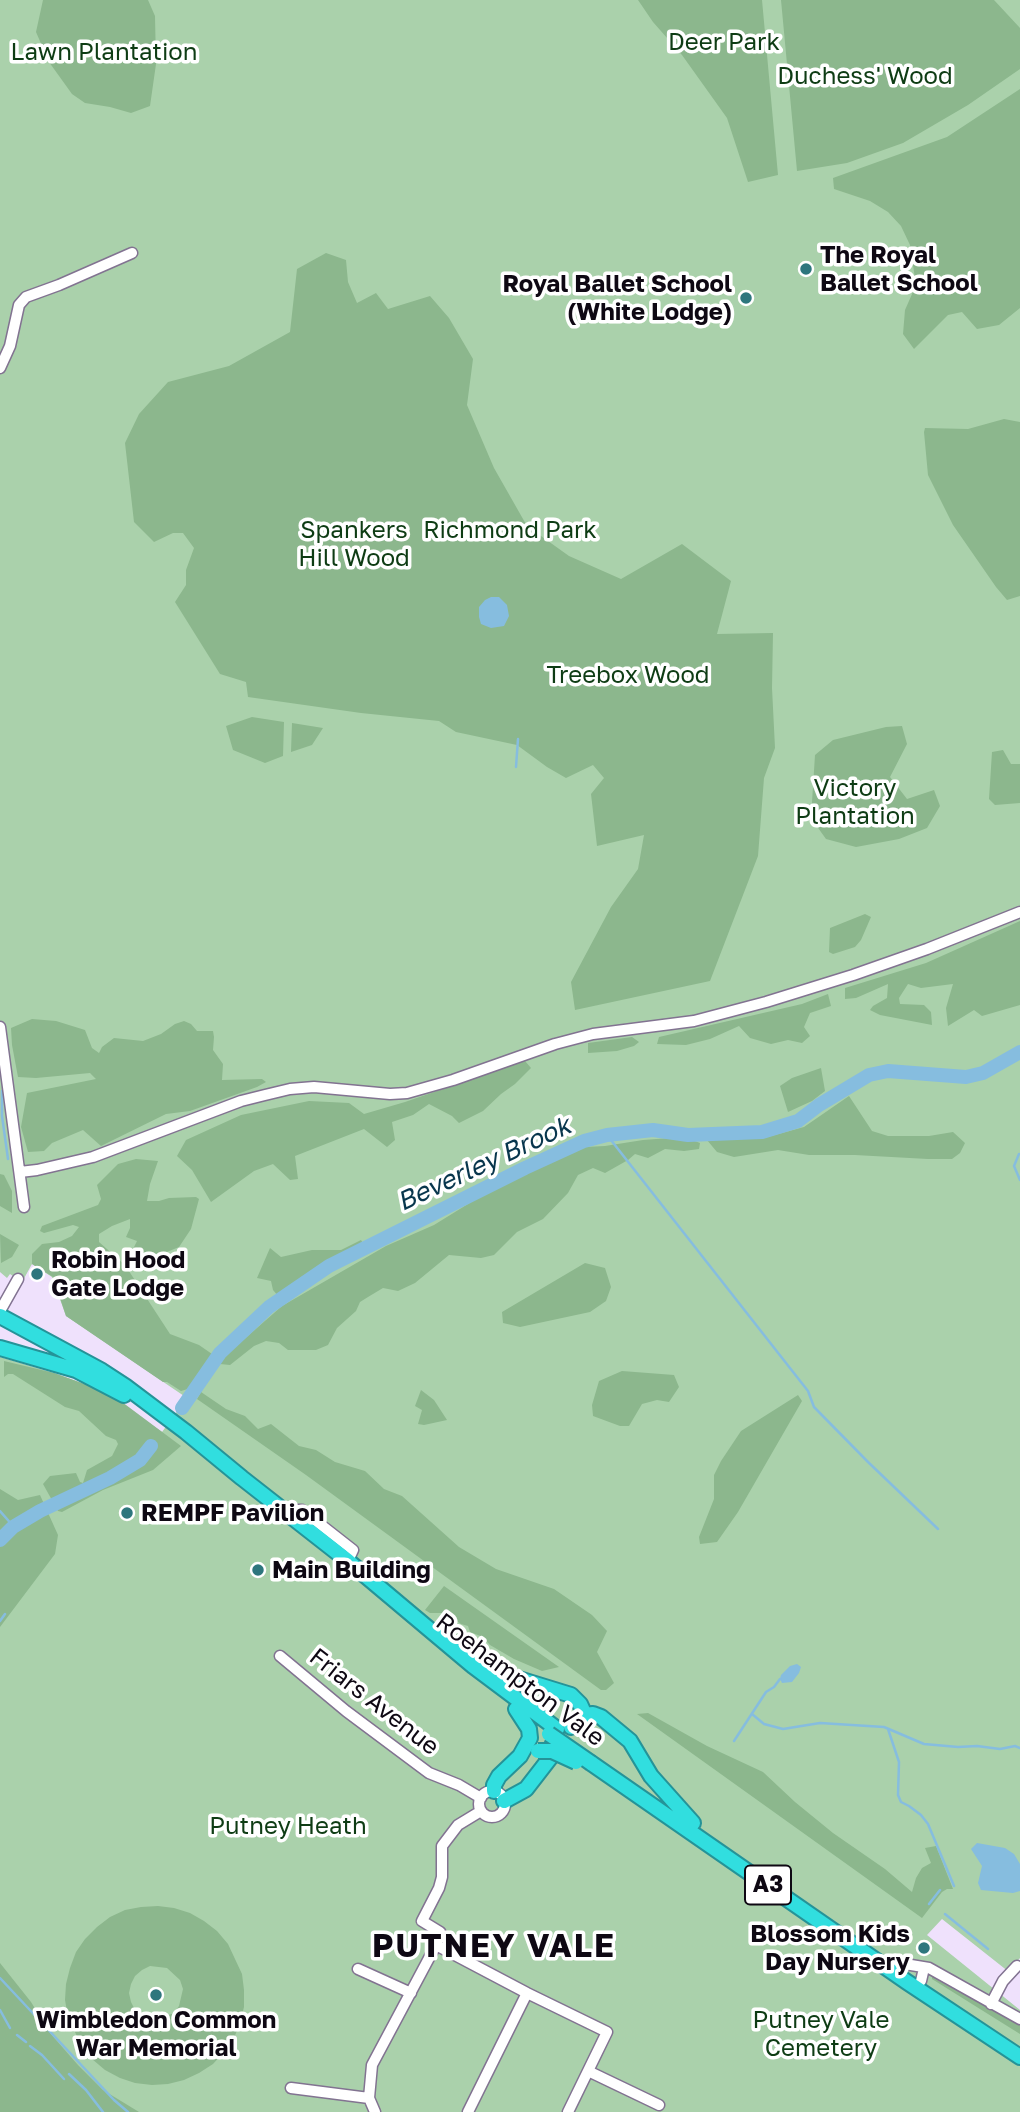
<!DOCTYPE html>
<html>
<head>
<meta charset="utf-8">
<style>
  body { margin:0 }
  canvas { display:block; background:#efe1fc }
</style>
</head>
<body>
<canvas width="1020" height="2112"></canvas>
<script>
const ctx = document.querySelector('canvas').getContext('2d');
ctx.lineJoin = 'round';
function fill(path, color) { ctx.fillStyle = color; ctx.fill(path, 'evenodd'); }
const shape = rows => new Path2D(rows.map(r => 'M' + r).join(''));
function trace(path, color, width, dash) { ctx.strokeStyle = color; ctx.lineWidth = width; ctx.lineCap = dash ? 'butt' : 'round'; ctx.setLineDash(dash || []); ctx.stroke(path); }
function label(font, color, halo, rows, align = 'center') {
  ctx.font = font + ' "Golos Text",sans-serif'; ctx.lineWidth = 7; ctx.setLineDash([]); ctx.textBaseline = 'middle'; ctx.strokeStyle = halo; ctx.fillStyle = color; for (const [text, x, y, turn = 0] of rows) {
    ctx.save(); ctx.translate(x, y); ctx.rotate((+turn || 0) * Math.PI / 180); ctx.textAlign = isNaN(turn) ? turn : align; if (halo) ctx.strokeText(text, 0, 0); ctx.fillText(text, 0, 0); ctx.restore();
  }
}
fill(shape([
  [0,0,1020,0,1020,1958,1009,1972,942,1919,927,1935,1020,2010,1020,2112,0,2112,0,1357,54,1373,101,1390,162,1432,187,1398,66,1316,52,1277,32,1264,22,1282,10,1274,7,1278,0,1272]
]), '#aad1ab');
fill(shape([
  [43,0,148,0,155,16,156,64,150,106,131,113,110,107,85,103,72,94,49,62,36,32],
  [638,0,762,0,778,175,748,182,727,118,682,55,653,22],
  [781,0,994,0,1020,28,1020,69,968,105,903,143,847,163,797,171],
  [1020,89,1020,308,999,325,977,329,962,312,948,315,914,349,903,334,905,310,916,285,910,245,901,226,888,212,870,201,834,189,833,178,947,137],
  [326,253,346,260,348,282,357,303,376,293,388,309,430,296,449,318,473,359,467,405,494,468,527,526,569,556,621,579,682,544,731,581,717,634,773,633,772,688,775,748,764,778,758,856,710,981,575,1010,571,982,611,907,638,869,644,835,597,846,591,794,604,778,593,765,566,778,547,767,517,745,456,732,439,721,361,713,248,697,246,682,220,674,175,602,186,585,186,570,194,548,183,533,173,533,154,542,134,522,125,443,139,414,168,382,229,366,290,332,297,269],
  [1004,419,1020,422,1020,596,1007,600,996,587,953,525,928,475,924,432,925,428,968,429],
  [252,717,284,722,283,756,265,763,233,750,226,726],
  [292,723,323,728,312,745,291,752],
  [902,726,907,744,890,777,907,799,934,790,940,806,927,828,899,839,856,847,826,839,811,818,815,755,833,740,886,727],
  [1003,750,1011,764,1020,764,1020,803,995,805,989,799,992,752],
  [865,914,871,917,861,940,855,947,833,954,829,952,830,928],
  [1020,921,1020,1005,982,1016,974,1010,948,1026,946,1008,953,984,921,988,908,984,899,998,900,1004,924,1005,931,1012,932,1025,880,1015,870,1010,873,1006,887,998,888,984,856,998,845,999,845,988,926,963],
  [828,994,831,1006,810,1013,804,1027,810,1036,802,1043,788,1040,771,1044,750,1038,739,1026,710,1039,686,1045,657,1044,659,1037,802,1004],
  [32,1019,56,1021,85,1030,92,1048,99,1053,102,1047,114,1038,143,1041,161,1034,175,1024,184,1021,191,1024,197,1031,213,1031,214,1037,213,1050,223,1064,222,1080,262,1079,266,1082,257,1087,190,1111,166,1114,101,1146,83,1130,52,1143,44,1151,28,1152,21,1127,27,1093,96,1079,90,1073,36,1078,18,1077,12,1045,11,1028],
  [632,1037,639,1042,634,1046,617,1051,588,1053,588,1043],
  [525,1061,531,1068,515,1084,501,1094,483,1111,459,1123,452,1116,429,1104,413,1115,392,1122,395,1140,387,1147,364,1129,295,1156,298,1179,290,1180,273,1164,254,1171,211,1202,192,1170,177,1156,186,1140,241,1115,309,1101,349,1103,364,1114,405,1102],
  [821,1068,825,1091,812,1101,788,1112,780,1086,792,1078],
  [849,1096,872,1131,888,1136,929,1136,953,1132,965,1143,960,1153,952,1159,928,1159,855,1155,809,1155,778,1150,734,1157,717,1152,707,1140,764,1138,804,1127],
  [684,1137,700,1143,699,1149,684,1151,665,1149,648,1158,635,1154,628,1160,605,1173,593,1168,578,1175,568,1193,543,1219,517,1232,494,1255,481,1258,449,1255,415,1283,398,1291,383,1288,368,1297,360,1302,356,1311,337,1328,328,1345,316,1350,288,1350,279,1343,266,1341,254,1346,230,1365,220,1364,225,1356,282,1306,386,1246,434,1225,489,1191,543,1164,585,1147,605,1146,643,1140],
  [136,1159,158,1161,150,1184,147,1201,159,1201,169,1198,196,1197,199,1199,191,1229,179,1247,157,1256,152,1265,138,1263,134,1247,137,1241,126,1237,130,1228,130,1219,112,1226,99,1234,99,1242,125,1265,170,1334,199,1345,212,1354,191,1388,181,1391,167,1382,163,1382,66,1316,53,1277,32,1264,32,1254,42,1244,59,1242,72,1236,79,1227,73,1225,44,1233,40,1231,42,1226,98,1205,101,1199,97,1185,118,1164],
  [0,1174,4,1175,12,1191,12,1213,0,1206],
  [0,1234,19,1245,12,1257,1,1263],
  [361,1240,364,1245,321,1268,279,1297,273,1290,271,1281,257,1278,270,1248,281,1257,312,1250,341,1250],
  [585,1263,605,1268,611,1287,606,1301,590,1312,520,1327,503,1323,502,1312],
  [4,1361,54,1373,101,1390,122,1402,181,1446,153,1470,103,1490,62,1512,58,1511,43,1484,50,1476,76,1473,80,1482,83,1483,87,1470,112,1456,118,1444,116,1440,106,1436,79,1411,65,1407,13,1374,8,1374,4,1377],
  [622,1371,674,1375,679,1387,669,1402,657,1400,642,1404,629,1426,620,1426,593,1416,592,1405,599,1381],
  [421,1390,434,1400,447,1420,424,1425,418,1424,422,1410,415,1406],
  [201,1392,226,1409,245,1416,258,1429,271,1424,299,1446,316,1450,335,1462,365,1471,384,1489,402,1496,459,1547,496,1569,554,1589,592,1615,607,1631,597,1652,614,1683,606,1690,601,1690,306,1475,197,1399],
  [798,1395,802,1401,738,1512,717,1542,700,1544,699,1537,714,1499,714,1475,721,1461,741,1431],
  [0,1489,18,1500,40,1495,58,1535,55,1554,0,1627],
  [444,1586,559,1667,542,1671,514,1659,490,1645,483,1637,470,1632,468,1626,461,1624,454,1619,451,1613,430,1613,425,1610],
  [648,1713,707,1746,763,1772,795,1802,833,1833,885,1869,912,1892,916,1878,922,1868,931,1863,925,1848,936,1846,953,1889,947,1889,942,1892,922,1918,637,1714],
  [158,1906,174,1908,190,1913,204,1921,217,1931,228,1944,242,1974,244,1990,244,2007,240,2023,234,2038,224,2052,213,2064,199,2073,184,2080,168,2084,152,2085,135,2083,120,2078,105,2070,92,2059,82,2047,68,2017,65,2000,66,1984,70,1968,76,1952,85,1939,97,1927,110,1917,125,1910,141,1907],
  [150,1966,167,1968,180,1980,183,1989,179,2006,174,2013,158,2019,142,2015,135,2010,131,2002,129,1993,131,1984,135,1976,142,1970],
  [0,1963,31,2002,50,2033,78,2065,103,2090,139,2112,0,2112],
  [932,1975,939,1981,1020,2023,1020,2034,932,1979]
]), '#8cb78d');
fill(shape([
  [491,597,499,597,507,605,509,616,504,626,491,628,481,624,479,617,479,607,485,600],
  [797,1664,801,1667,799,1673,792,1682,782,1683,780,1679,781,1675,790,1666],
  [977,1843,1005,1848,1014,1854,1020,1864,1020,1891,1013,1893,981,1890,978,1883,982,1866,971,1849]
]), '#86bddf');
trace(shape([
  [516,767,518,739],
  [2,1091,2,1116,8,1159],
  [607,1135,808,1391,814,1407,868,1462,938,1529],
  [1019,1154,1014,1166,1020,1180],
  [0,1511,14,1527],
  [0,1621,5,1614],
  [752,1714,764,1724,783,1729,820,1723,884,1727,924,1744,958,1747,977,1746,1000,1749,1015,1746,1020,1748],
  [888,1729,899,1762,898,1795,901,1802,909,1806,921,1815,928,1824,954,1886],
  [734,1741,766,1692,774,1687,780,1679],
  [929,1904,940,1890],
  [945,1914,988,1949],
  [0,1978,114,2100,128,2112],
  [0,2010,10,2028],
  [17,2035,26,2042],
  [30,2046,42,2055,64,2079],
  [69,2074,86,2090,103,2112]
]), '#86bddf', 2.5);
trace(shape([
  [182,1408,220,1353,269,1307,329,1266,525,1168,584,1141,607,1135,653,1130,688,1135,762,1132,798,1121,819,1105,869,1075,888,1071,966,1077,983,1073,1020,1052],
  [0,1540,13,1527,40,1511,110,1478,140,1460,151,1446]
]), '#86bddf', 14);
const minor = shape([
  [0,368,10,346,19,305,26,297,59,285,132,253],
  [0,1027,24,1207],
  [20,1172,37,1170,93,1157,241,1101,265,1095,290,1089,314,1087,390,1094,407,1093,453,1080,555,1044,593,1034,694,1021,766,1002,853,975,927,949,1020,912],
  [0,1311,18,1279],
  [283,1510,302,1510,353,1550,348,1561],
  [280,1656,346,1711,429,1773,459,1785,481,1798],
  '479 1804a13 13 0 1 1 26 0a13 13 0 1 1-26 0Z',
  [481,1811,458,1825,442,1846,442,1877,439,1888,422,1921,440,1932,436,1945,527,1993,607,2032,568,2112],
  [893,1962,929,1968,1020,2019],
  [358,1969,411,1993],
  [921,1981,924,1968],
  [991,2004,1003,1981,1017,1966],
  [588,2071,659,2105],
  [291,2088,369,2098],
  [375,2112,369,2098,372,2065,436,1945],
  [468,2112,527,1993]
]);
const highway = shape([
  [0,1316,102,1371,125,1386,186,1432,242,1478,348,1561,473,1666,557,1729],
  [0,1348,76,1370,124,1395],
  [479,1661,506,1675,571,1695,580,1704,585,1715],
  [571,1727,579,1718,585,1715,593,1714,601,1717,630,1741,651,1776,693,1823],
  [591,1763,907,1982,1020,2057],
  [494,1791,494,1785,499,1776,520,1756,530,1738,529,1729,516,1709],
  [504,1801,526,1789,550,1758]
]);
trace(minor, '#827391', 13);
trace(highway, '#259398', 18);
trace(minor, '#fff', 10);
trace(highway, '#31dedf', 14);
const highwayBridge = shape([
  [549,1734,591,1763],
  [538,1751,552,1751,576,1762]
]);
trace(highwayBridge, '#259398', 18, []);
trace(highwayBridge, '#31dedf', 14);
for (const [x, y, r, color] of [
  [806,269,7,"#2d767d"],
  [746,298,7,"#2d767d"],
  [37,1274,7,"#2d767d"],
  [127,1513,7,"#2d767d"],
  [258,1570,7,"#2d767d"],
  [924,1948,7,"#2d767d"],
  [156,1995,7,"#2d767d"]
]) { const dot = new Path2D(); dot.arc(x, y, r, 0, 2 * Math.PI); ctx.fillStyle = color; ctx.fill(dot); trace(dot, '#fff', 2.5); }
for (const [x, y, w] of [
  [768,1885,46]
]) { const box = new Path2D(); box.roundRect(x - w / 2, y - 19.5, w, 39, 5); ctx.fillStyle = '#fff'; ctx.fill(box); trace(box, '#0e0813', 2); }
label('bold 23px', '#0e0813', null, [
  ["A3",768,1885]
]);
label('24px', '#0e3c14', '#fff', [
  ["Deer Park",724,42],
  ["Lawn Plantation",104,52],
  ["Duchess' Wood",865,76],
  ["Spankers",354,530],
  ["Hill Wood",354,558],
  ["Richmond Park",510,530],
  ["Treebox Wood",628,675],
  ["Victory",855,788],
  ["Plantation",855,816],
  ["Putney Heath",288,1826],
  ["Putney Vale",821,2020],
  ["Cemetery",821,2048]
]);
label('bold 24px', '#0e0813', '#fff', [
  ["The Royal",820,255],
  ["Ballet School",820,283],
  ["Royal Ballet School",732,284,"right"],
  ["(White Lodge)",732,312,"right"],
  ["Robin Hood",51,1260],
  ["Gate Lodge",51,1288],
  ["REMPF Pavilion",141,1513],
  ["Main Building",272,1570],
  ["Blossom Kids",910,1934,"right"],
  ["Day Nursery",910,1962,"right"],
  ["Wimbledon Common",156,2020,"center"],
  ["War Memorial",156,2048,"center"]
], 'left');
label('24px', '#0e0813', '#fff', [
  ["Roehampton Vale",520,1680,37],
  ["Friars Avenue",374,1702,38]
]);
label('italic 26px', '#08364d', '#fff', [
  ["Beverley Brook",484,1164,-25]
]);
ctx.letterSpacing = '2px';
label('bold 32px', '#0e0813', '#fff', [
  ["PUTNEY VALE",494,1947]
]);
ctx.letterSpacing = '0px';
</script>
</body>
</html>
